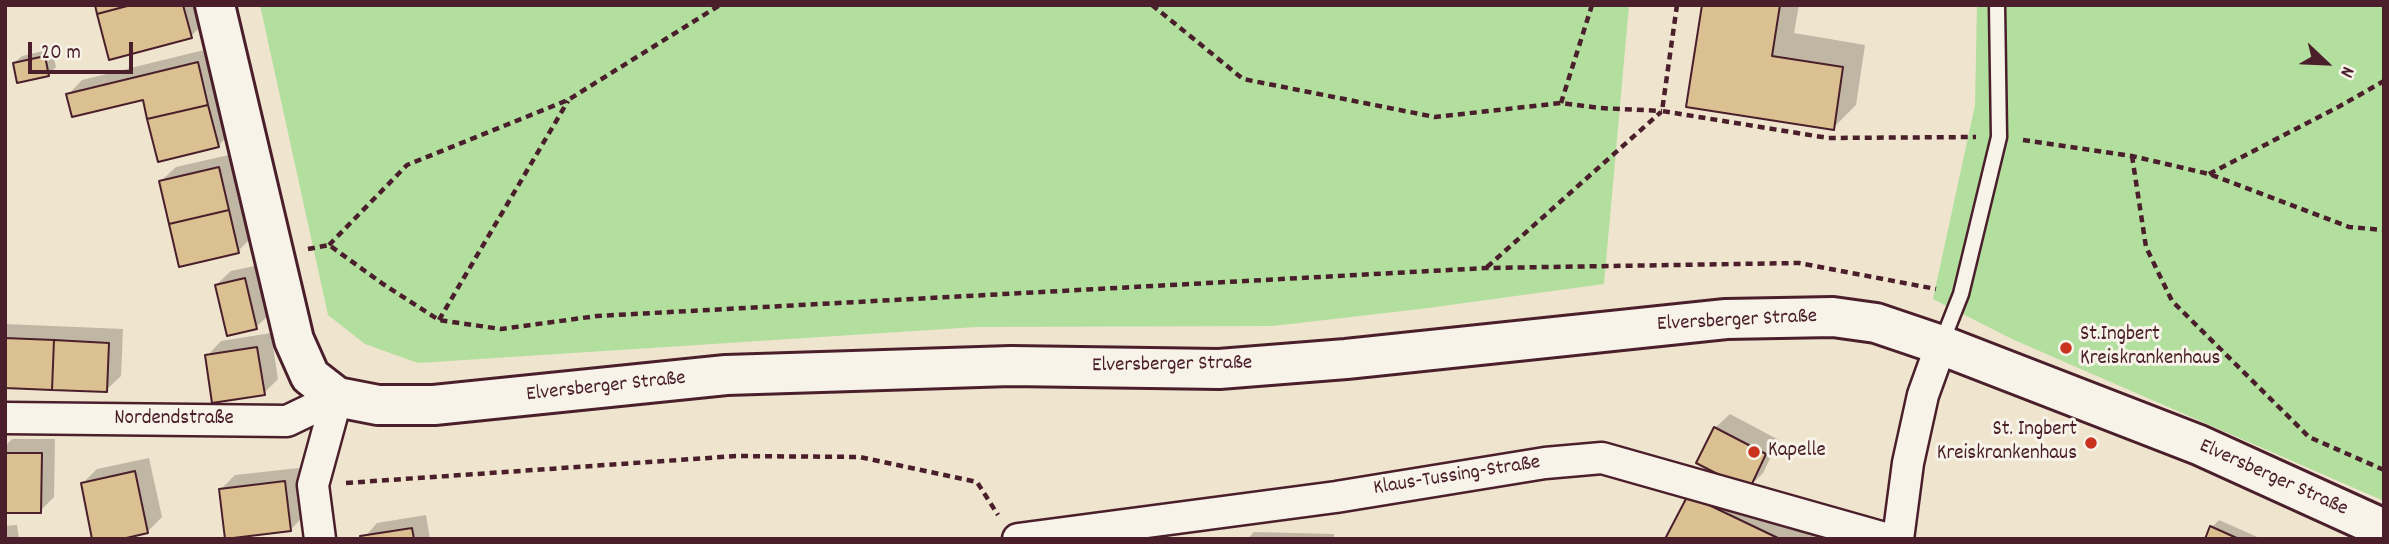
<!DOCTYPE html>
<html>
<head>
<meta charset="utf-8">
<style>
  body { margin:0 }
  #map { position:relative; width:2389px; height:544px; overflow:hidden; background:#efe4ce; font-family:Dekko,sans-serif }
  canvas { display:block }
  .frame { position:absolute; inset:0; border:7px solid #4a1f2b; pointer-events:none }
  .north { position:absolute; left:2291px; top:28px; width:70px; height:70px; -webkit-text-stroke:5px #f7f3e8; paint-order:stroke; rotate:113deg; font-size:19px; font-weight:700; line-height:28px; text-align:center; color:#4a1f2b }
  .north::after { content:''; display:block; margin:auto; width:24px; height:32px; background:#4a1f2b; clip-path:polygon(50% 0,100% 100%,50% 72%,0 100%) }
  .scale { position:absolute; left:28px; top:42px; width:105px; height:32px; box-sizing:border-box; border:4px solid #4a1f2b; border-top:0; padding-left:9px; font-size:21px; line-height:24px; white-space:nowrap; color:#4a1f2b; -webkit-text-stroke:5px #f7f3e8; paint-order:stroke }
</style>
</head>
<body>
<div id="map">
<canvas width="2389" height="544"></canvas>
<div class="frame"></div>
<div class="north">N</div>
<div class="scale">20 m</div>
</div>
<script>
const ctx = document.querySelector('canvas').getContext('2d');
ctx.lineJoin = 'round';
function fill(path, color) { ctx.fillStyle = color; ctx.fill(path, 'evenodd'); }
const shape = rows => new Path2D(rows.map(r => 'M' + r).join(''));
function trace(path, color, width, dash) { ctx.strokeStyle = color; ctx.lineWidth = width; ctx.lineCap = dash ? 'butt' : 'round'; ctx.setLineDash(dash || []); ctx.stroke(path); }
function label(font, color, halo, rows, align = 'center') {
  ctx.font = font + ' Dekko,sans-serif'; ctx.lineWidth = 6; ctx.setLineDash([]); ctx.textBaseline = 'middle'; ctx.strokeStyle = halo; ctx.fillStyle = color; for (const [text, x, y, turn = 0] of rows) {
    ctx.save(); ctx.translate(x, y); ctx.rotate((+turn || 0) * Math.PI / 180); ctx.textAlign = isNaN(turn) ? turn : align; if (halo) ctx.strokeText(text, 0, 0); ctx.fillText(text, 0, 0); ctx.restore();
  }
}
fill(shape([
  [260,5,1629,5,1604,284,1420,309,1273,326,976,327,418,363,365,344,328,315],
  [1977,5,2384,5,2384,501,2012,339,1933,299,1975,105]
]), '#b2df9e');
fill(shape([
  [96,5,201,5,205,22,191,36],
  [1704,5,1799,5,1794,33,1865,45,1856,105,1833,128],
  [212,48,232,131,218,146,144,98,68,95,82,80],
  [52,49,56,67,49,74,14,63,22,56],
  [233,154,252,237,238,251,161,181,176,167],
  [259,265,271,313,256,327,216,285,231,271],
  [5,324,123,329,121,376,106,390,5,386],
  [271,333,278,379,264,393,207,356,221,341],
  [1730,414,1779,440,1763,473,1746,490,1838,539,1667,539,1689,496,1739,486,1715,428],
  [12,439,55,439,54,497,40,511,5,511,5,446],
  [149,458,162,517,147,532,82,484,97,469],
  [299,468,305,515,290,530,221,489,235,475],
  [426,515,430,539,363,539,377,523],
  [2219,520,2262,539,2206,539,2212,527],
  [17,525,19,539,5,539,5,526],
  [1254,532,1334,534,1334,539,1247,539],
  [1394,537,1456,539,1393,539]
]), '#0003');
const building = shape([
  [95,5,131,5,97,14,95,5],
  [131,5,183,5,192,38,109,60,97,14,131,5],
  [1702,5,1780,5,1772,56,1843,67,1834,130,1686,107,1702,5],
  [45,56,49,76,17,83,13,63,45,56],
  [198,62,208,105,147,119,143,100,72,117,66,94,198,62],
  [208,105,219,147,158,162,147,119,208,105],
  [219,167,229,210,169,224,159,181,219,167],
  [229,210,239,253,179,267,169,224,229,210],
  [245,278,257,329,227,336,215,285,245,278],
  [5,338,54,340,52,390,5,388,5,338],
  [54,340,109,343,107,392,52,390,54,340],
  [257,347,265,395,212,403,205,355,257,347],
  [1714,427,1766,454,1749,490,1696,463,1714,427],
  [5,453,42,453,41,513,5,513,5,453],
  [135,471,148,533,122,539,92,539,81,483,135,471],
  [285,481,291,531,225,539,219,489,285,481],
  [1688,495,1780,539,1665,539,1688,495],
  [2210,526,2239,539,2205,539,2210,526],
  [412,528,414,539,361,539,360,536,412,528]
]);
fill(building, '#dbc191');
trace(building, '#4a1f2b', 2);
const service = shape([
  [1942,342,1961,294,1999,137,1997,5]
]);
const minor = shape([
  [5,418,287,421,337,397],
  [320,539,313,485,337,397],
  [1018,539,1336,497,1545,463,1602,458,1888,539],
  [1898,539,1908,463,1923,395,1941,345]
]);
const secondary = shape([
  [215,5,294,340,310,376,337,397,378,405,434,405,726,375,1011,366,1219,369,1346,359,1726,319,1833,317,1876,323,1941,345,2199,445,2384,529]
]);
trace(service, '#4a1f2b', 19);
trace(minor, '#4a1f2b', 35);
trace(secondary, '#4a1f2b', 44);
trace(shape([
  [1152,5,1243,79,1435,117,1561,103,1600,108,1662,111],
  [1677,5,1662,111,1828,138,1976,137],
  [1561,103,1592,5],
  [2023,140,2132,156,2209,174,2349,227,2384,230],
  [2132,156,2146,247,2172,301,2309,437,2384,470],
  [2209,174,2340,106,2384,81],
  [329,245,407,165,568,100,720,5],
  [308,249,329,245,383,284,439,320,501,329,597,316,1486,268,1799,263,1936,289],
  [1487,267,1661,112],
  [439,320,568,101],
  [346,483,736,456,860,457,977,482,998,515]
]), '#4a1f2b', 4.5, [7, 5]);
trace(service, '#f7f3e8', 14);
trace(minor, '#f7f3e8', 30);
trace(secondary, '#f7f3e8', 38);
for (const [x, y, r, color] of [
  [2066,348,7,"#c8321e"],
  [2091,443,7,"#c8321e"],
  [1754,452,7,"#c8321e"]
]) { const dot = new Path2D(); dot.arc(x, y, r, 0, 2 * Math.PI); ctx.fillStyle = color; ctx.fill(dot); trace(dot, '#f7f3e8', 2.5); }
label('21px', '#4a1f2b', '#f7f3e8', [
  ["Elversberger Straße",1737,322,-3],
  ["Elversberger Straße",1172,366,-1],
  ["Elversberger Straße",606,388,-6],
  ["Nordendstraße",174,420],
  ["Klaus-Tussing-Straße",1457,477,-9],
  ["Elversberger Straße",2273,479,24]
]);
label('21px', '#4a1f2b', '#f7f3e8', [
  ["St.Ingbert",2080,336],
  ["Kreiskrankenhaus",2080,360],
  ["St. Ingbert",2077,431,"right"],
  ["Kreiskrankenhaus",2077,455,"right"],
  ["Kapelle",1768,452]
], 'left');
</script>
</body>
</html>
